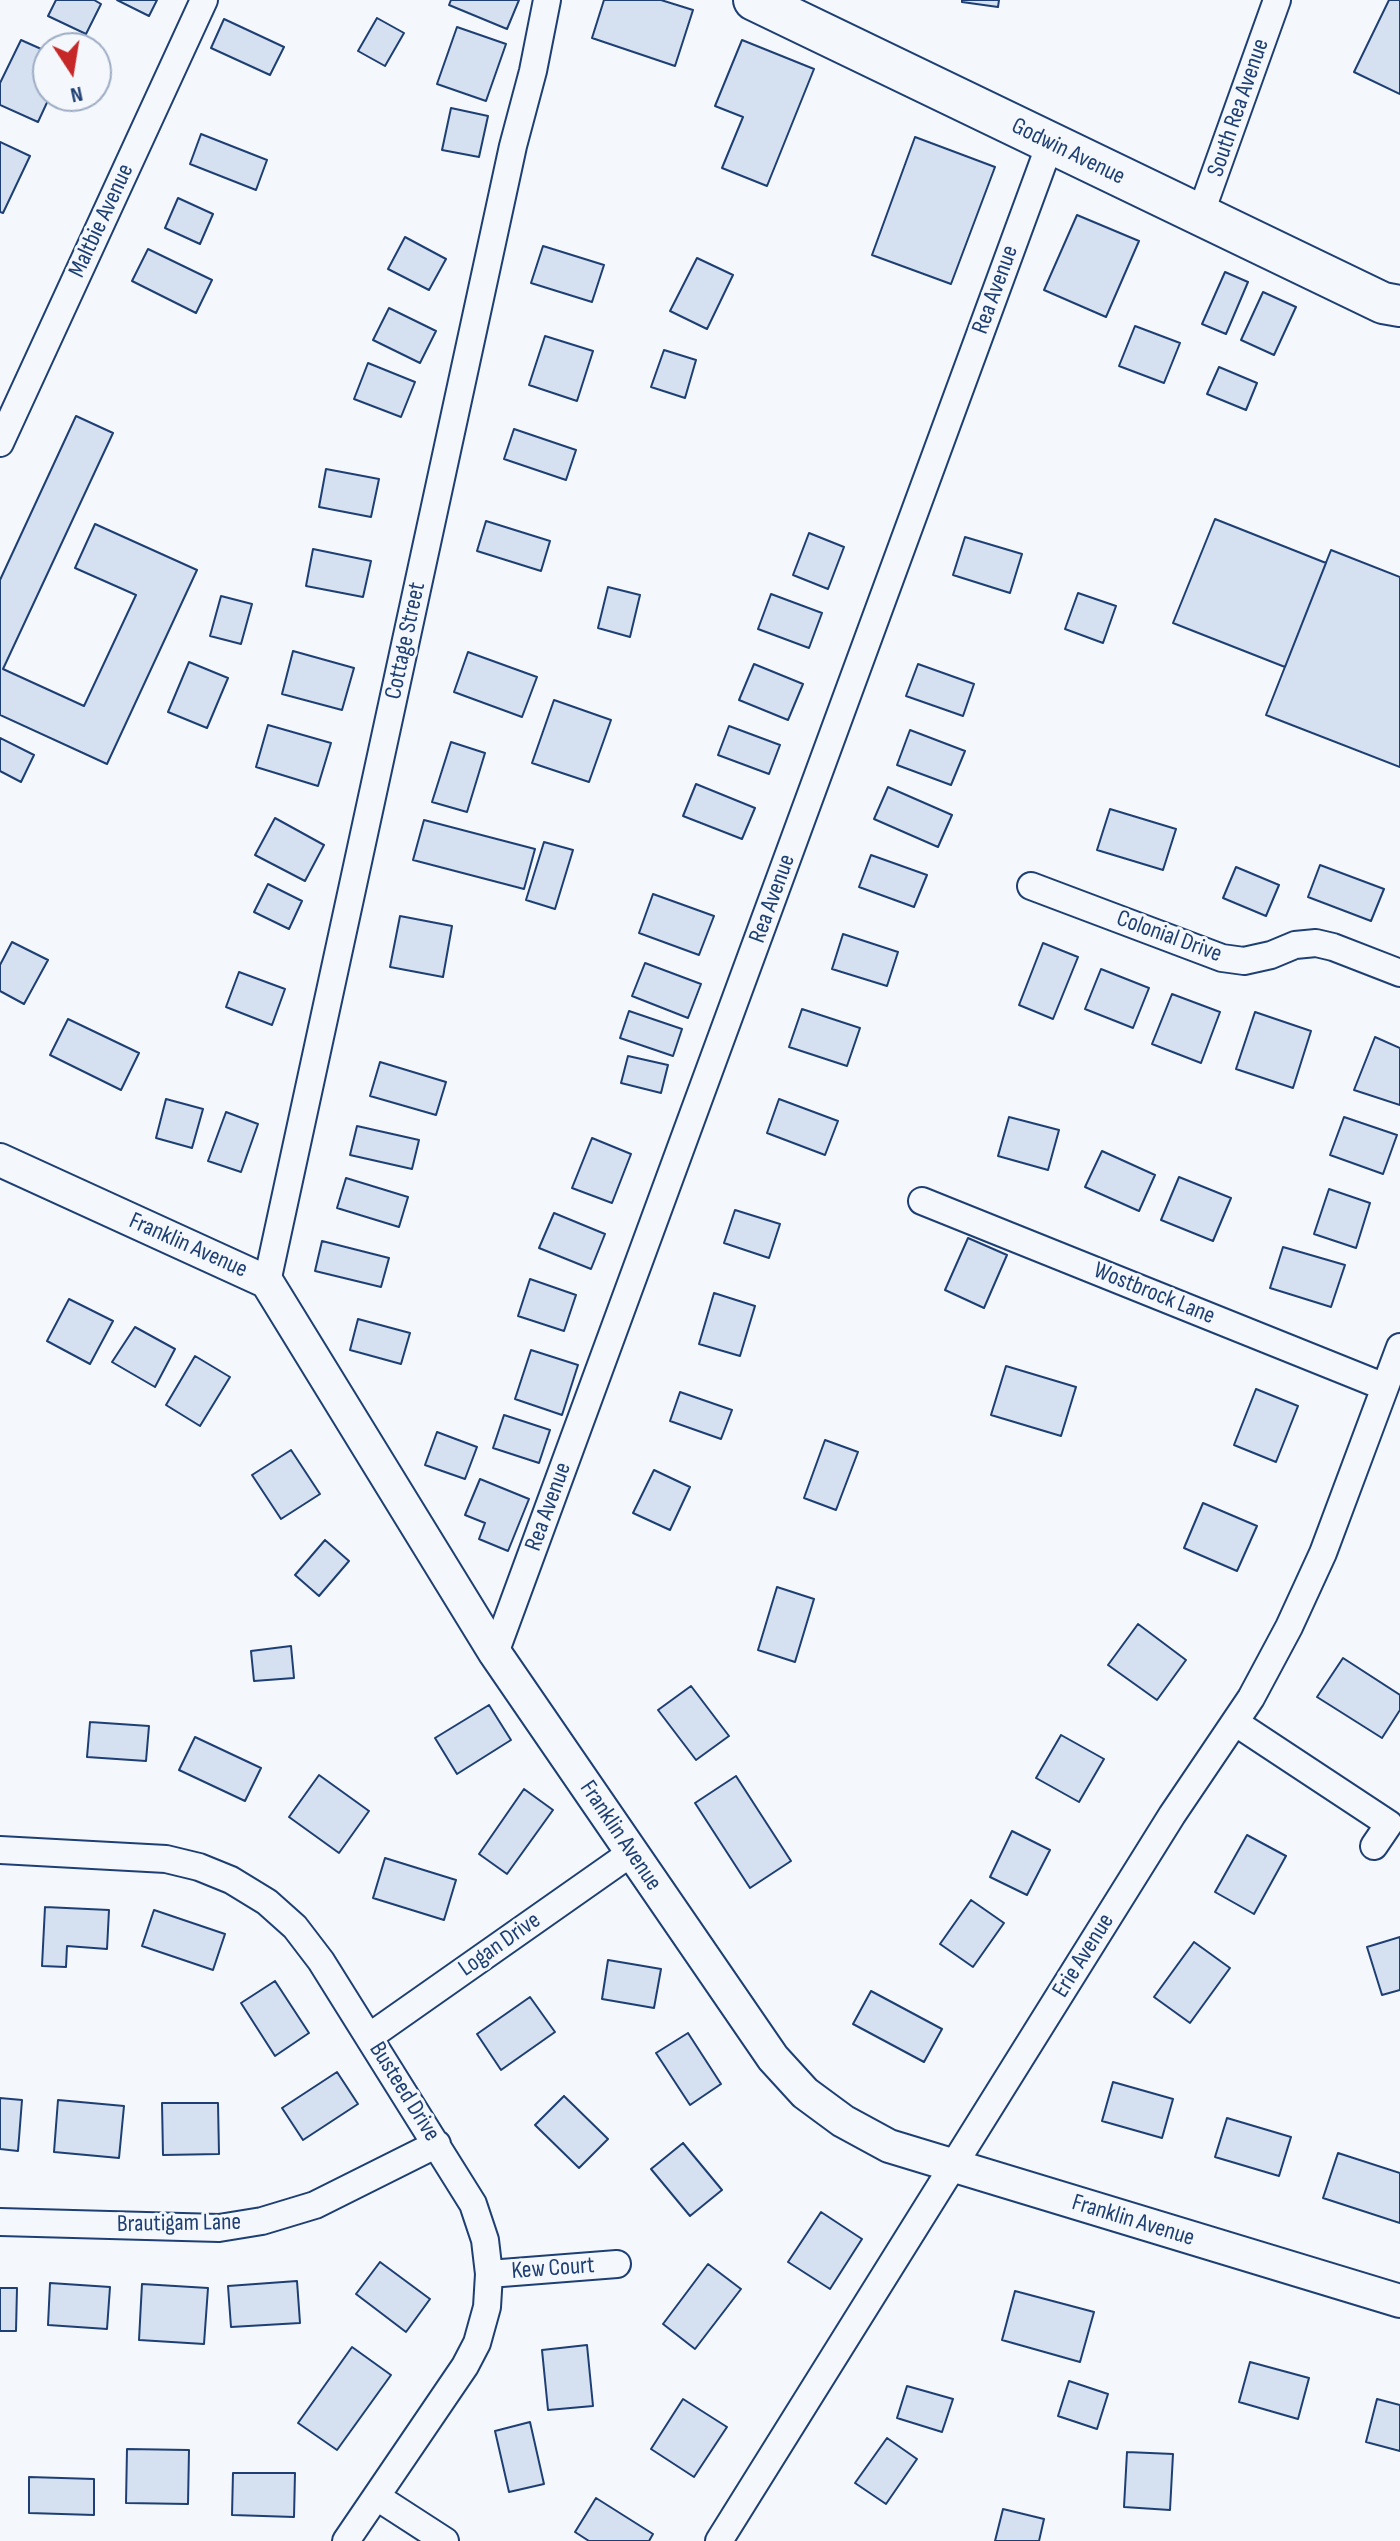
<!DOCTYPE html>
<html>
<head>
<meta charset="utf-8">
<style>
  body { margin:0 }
  #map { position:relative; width:1400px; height:2541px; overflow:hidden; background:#f4f7fb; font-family:"Sofia Sans Condensed",sans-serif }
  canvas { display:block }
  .north { position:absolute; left:32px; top:32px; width:80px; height:80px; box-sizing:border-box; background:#f4f7fb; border:2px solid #9eadc5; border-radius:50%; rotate:168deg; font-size:22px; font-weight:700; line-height:32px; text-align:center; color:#1d3f73 }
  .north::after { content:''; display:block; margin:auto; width:28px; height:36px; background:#c62828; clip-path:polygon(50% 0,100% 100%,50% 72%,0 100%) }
</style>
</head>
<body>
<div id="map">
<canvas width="1400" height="2541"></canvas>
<div class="north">N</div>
</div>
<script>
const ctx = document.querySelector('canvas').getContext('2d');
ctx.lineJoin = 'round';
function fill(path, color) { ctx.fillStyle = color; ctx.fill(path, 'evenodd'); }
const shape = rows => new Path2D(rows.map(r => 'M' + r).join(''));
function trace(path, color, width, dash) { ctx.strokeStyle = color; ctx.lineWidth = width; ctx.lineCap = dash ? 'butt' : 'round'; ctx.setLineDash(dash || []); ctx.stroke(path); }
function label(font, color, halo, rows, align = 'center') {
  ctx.font = font + ' "Sofia Sans Condensed",sans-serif'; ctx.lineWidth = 6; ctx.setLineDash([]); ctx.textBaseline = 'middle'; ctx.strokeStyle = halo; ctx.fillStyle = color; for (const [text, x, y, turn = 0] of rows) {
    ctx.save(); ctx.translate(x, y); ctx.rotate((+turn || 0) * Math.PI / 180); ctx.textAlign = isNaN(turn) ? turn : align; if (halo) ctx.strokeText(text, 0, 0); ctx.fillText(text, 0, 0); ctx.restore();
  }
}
const building = shape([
  [56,0,94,0,101,4,86,34,48,16,56,0],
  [117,0,157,0,149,16,117,0],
  [451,0,519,0,507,29,449,5,451,0],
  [604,0,661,0,693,10,675,66,592,38,604,0],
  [962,0,999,0,998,7,962,2,962,0],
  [1389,0,1400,0,1400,94,1354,72,1389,0],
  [377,18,404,33,385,66,358,51,377,18],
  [224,19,284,47,270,75,211,48,224,19],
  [457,27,506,44,486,101,437,84,457,27],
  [21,40,48,52,48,96,50,96,38,122,0,105,0,83,21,40],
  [742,40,814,69,767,186,722,168,743,117,715,106,742,40],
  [451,108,488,116,479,157,442,150,451,108],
  [201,134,267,160,256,190,190,164,201,134],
  [915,137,995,167,951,284,872,255,915,137],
  [0,142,30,156,3,213,0,212,0,142],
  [178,198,213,214,200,244,165,228,178,198],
  [1077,215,1139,241,1106,317,1044,290,1077,215],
  [405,237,446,259,429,290,388,269,405,237],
  [543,246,604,265,592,302,531,283,543,246],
  [148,249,212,280,196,313,132,281,148,249],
  [697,258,733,275,707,329,670,311,697,258],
  [1225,272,1248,282,1226,334,1202,324,1225,272],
  [1263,292,1296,307,1274,355,1241,340,1263,292],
  [389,308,436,331,420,363,373,340,389,308],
  [1135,326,1180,343,1164,383,1119,366,1135,326],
  [545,336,593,351,577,401,529,385,545,336],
  [664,350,696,360,685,398,651,387,664,350],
  [368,363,415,382,401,417,354,399,368,363],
  [1219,367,1257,383,1246,410,1207,394,1219,367],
  [76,416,113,433,3,669,84,706,136,595,75,568,95,524,197,570,107,764,0,715,0,580,76,416],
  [514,429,576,450,566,480,504,459,514,429],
  [326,469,379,479,371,517,319,507,326,469],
  [1215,519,1326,563,1285,667,1173,623,1215,519],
  [486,521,550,541,541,571,477,551,486,521],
  [809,533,844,547,828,589,793,575,809,533],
  [965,537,1022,554,1010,593,953,575,965,537],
  [313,549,371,561,363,597,306,586,313,549],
  [1331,550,1400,577,1400,767,1266,715,1331,550],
  [608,587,640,595,630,637,598,628,608,587],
  [1078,593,1116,606,1103,643,1065,629,1078,593],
  [771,594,822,613,809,648,758,629,771,594],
  [221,596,252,604,241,644,210,636,221,596],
  [293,651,354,668,342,710,282,694,293,651],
  [468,652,537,677,522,717,454,692,468,652],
  [189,662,228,678,207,728,168,712,189,662],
  [754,664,803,684,788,720,739,700,754,664],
  [918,664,974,684,963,716,906,696,918,664],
  [554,700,611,720,589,782,532,763,554,700],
  [268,725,331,743,318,786,256,767,268,725],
  [729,726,780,745,769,774,718,755,729,726],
  [910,730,965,751,951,785,897,765,910,730],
  [0,738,34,755,21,782,0,771,0,738],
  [451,742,485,753,467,812,432,802,451,742],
  [696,784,755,808,742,839,683,816,696,784],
  [888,787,952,815,938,847,874,819,888,787],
  [1110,809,1176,829,1163,870,1097,850,1110,809],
  [275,818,324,845,305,881,255,855,275,818],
  [424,820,535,849,524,889,413,860,424,820],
  [544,842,573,850,555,909,526,900,544,842],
  [871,855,927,875,914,907,859,887,871,855],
  [1320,865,1384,889,1371,921,1308,897,1320,865],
  [1236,867,1279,885,1266,916,1223,898,1236,867],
  [268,884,302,901,289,929,254,912,268,884],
  [653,894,714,916,699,955,639,933,653,894],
  [400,916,452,926,443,977,390,967,400,916],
  [843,934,898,952,887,986,832,969,843,934],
  [12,942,48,960,24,1004,0,991,0,965,12,942],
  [1043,943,1078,957,1053,1019,1019,1005,1043,943],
  [645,963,701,984,688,1018,632,996,645,963],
  [1101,969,1149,988,1133,1028,1085,1009,1101,969],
  [239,972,285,989,272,1025,226,1007,239,972],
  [1172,994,1220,1012,1201,1063,1152,1044,1172,994],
  [802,1009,860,1028,847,1066,789,1047,802,1009],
  [629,1011,682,1029,673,1056,620,1038,629,1011],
  [1255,1012,1311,1031,1293,1088,1236,1069,1255,1012],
  [68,1019,139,1053,121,1090,50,1055,68,1019],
  [1375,1037,1400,1048,1400,1105,1354,1090,1375,1037],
  [628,1056,668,1065,661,1093,621,1083,628,1056],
  [380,1062,446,1082,436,1115,370,1096,380,1062],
  [166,1099,203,1109,192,1148,156,1138,166,1099],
  [779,1099,838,1121,825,1155,767,1133,779,1099],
  [226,1112,258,1124,241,1172,208,1161,226,1112],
  [1009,1117,1059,1130,1048,1170,998,1156,1009,1117],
  [1344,1117,1397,1135,1383,1174,1330,1155,1344,1117],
  [357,1126,419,1140,412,1169,350,1155,357,1126],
  [592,1138,631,1154,612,1203,572,1188,592,1138],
  [1102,1151,1155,1175,1139,1211,1085,1187,1102,1151],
  [1179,1177,1231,1198,1213,1241,1161,1220,1179,1177],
  [346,1178,408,1197,399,1227,337,1208,346,1178],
  [1329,1189,1370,1203,1356,1248,1314,1234,1329,1189],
  [735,1210,780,1224,769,1258,724,1243,735,1210],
  [554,1213,605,1234,591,1269,539,1248,554,1213],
  [968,1238,1007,1255,984,1308,945,1290,968,1238],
  [322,1241,389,1258,381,1287,315,1271,322,1241],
  [1283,1247,1345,1265,1331,1307,1270,1288,1283,1247],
  [530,1279,576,1295,564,1331,518,1316,530,1279],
  [714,1293,755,1306,740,1356,699,1344,714,1293],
  [69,1299,113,1321,90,1364,47,1341,69,1299],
  [358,1319,410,1333,401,1364,350,1350,358,1319],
  [135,1327,175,1349,155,1387,112,1362,135,1327],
  [531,1350,578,1365,562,1415,515,1399,531,1350],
  [195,1356,230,1377,200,1426,166,1405,195,1356],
  [1006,1366,1076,1387,1061,1436,991,1415,1006,1366],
  [1256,1389,1298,1406,1276,1462,1234,1445,1256,1389],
  [680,1392,732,1410,721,1439,670,1421,680,1392],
  [504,1415,550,1430,539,1463,493,1448,504,1415],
  [437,1432,477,1447,465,1479,425,1465,437,1432],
  [825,1440,858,1452,836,1510,804,1498,825,1440],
  [291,1450,320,1494,281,1519,252,1475,291,1450],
  [654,1470,690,1487,670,1530,633,1513,654,1470],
  [480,1479,529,1499,508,1551,479,1539,485,1523,465,1515,480,1479],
  [1203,1503,1257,1526,1237,1571,1184,1548,1203,1503],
  [325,1540,349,1561,319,1596,295,1575,325,1540],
  [777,1587,814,1599,795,1662,758,1650,777,1587],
  [1138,1624,1186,1660,1157,1700,1108,1665,1138,1624],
  [291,1646,294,1678,254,1681,251,1651,291,1646],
  [1343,1658,1400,1695,1400,1710,1382,1738,1317,1697,1343,1658],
  [691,1686,729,1736,696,1760,658,1710,691,1686],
  [489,1705,511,1740,457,1774,435,1738,489,1705],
  [90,1722,149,1726,146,1761,87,1757,90,1722],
  [1061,1735,1104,1759,1079,1802,1036,1778,1061,1735],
  [195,1737,261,1768,245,1801,179,1770,195,1737],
  [319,1775,369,1811,339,1853,289,1817,319,1775],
  [736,1776,791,1861,750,1888,695,1803,736,1776],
  [524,1789,553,1810,507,1874,479,1854,524,1789],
  [1012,1831,1050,1850,1027,1895,990,1877,1012,1831],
  [1247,1835,1286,1856,1254,1914,1215,1892,1247,1835],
  [385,1858,456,1880,444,1920,373,1898,385,1858],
  [971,1900,1004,1923,973,1967,940,1944,971,1900],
  [45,1907,109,1910,107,1949,67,1946,66,1967,42,1966,45,1907],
  [154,1910,225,1934,213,1970,142,1946,154,1910],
  [1400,1937,1400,1990,1382,1995,1367,1947,1400,1937],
  [1194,1942,1230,1968,1190,2023,1154,1997,1194,1942],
  [608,1960,661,1969,654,2008,602,1999,608,1960],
  [275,1981,309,2033,275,2056,241,2003,275,1981],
  [871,1991,942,2029,924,2062,853,2024,871,1991],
  [530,1997,555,2032,501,2070,477,2034,530,1997],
  [688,2033,721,2084,690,2105,656,2053,688,2033],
  [337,2072,358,2104,303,2140,282,2108,337,2072],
  [1113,2082,1173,2099,1162,2138,1102,2121,1113,2082],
  [564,2096,608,2139,579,2168,535,2125,564,2096],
  [0,2098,22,2100,18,2151,0,2149,0,2098],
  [58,2100,124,2106,119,2158,54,2152,58,2100],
  [162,2103,218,2103,219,2154,163,2155,162,2103],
  [1227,2118,1291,2137,1279,2176,1215,2157,1227,2118],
  [683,2143,722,2190,690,2216,651,2169,683,2143],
  [1338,2153,1400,2173,1400,2223,1323,2198,1338,2153],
  [821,2212,862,2239,830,2289,788,2262,821,2212],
  [380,2262,430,2299,406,2332,356,2294,380,2262],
  [708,2264,741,2289,695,2349,663,2324,708,2264],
  [297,2281,300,2323,231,2327,228,2286,297,2281],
  [50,2283,110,2287,107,2329,48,2325,50,2283],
  [142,2284,208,2288,204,2344,139,2340,142,2284],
  [0,2288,17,2288,16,2331,0,2331,0,2288],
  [1015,2291,1094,2312,1080,2362,1002,2340,1015,2291],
  [587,2345,593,2406,548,2410,542,2350,587,2345],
  [352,2347,391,2375,337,2450,298,2423,352,2347],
  [1250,2362,1309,2378,1298,2419,1239,2402,1250,2362],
  [1069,2381,1108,2394,1097,2429,1058,2416,1069,2381],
  [907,2386,953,2399,942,2432,897,2418,907,2386],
  [683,2399,727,2427,694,2477,651,2449,683,2399],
  [1377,2399,1400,2405,1400,2451,1366,2442,1377,2399],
  [530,2422,544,2484,509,2492,495,2431,530,2422],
  [887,2438,917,2459,886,2504,855,2483,887,2438],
  [127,2449,189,2450,188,2504,126,2503,127,2449],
  [1127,2452,1173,2454,1170,2510,1124,2507,1127,2452],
  [233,2473,295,2473,294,2517,232,2515,233,2473],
  [29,2477,94,2479,94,2515,29,2513,29,2477],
  [596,2498,653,2534,649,2541,589,2541,575,2532,596,2498],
  [1003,2509,1044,2519,1039,2541,995,2541,1003,2509]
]);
fill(building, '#d5e0f0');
trace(building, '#1d3f73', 2);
const minor = shape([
  [1200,215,1277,0],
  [0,443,204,0],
  [1031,886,1222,958,1244,961,1271,955,1295,945,1316,943,1333,947,1400,973],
  [922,1201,1385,1387],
  [267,1282,513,146,533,71,547,0],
  [495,1653,1050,144],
  [1236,1723,1389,1824,1374,1846],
  [0,1850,166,1859,199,1867,231,1880,267,1902,295,1927,321,1961,473,2204,485,2240,489,2274,487,2307,477,2343,465,2366,346,2541],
  [369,2037,631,1853],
  [0,2222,219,2228,262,2221,315,2205,437,2144],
  [489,2274,617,2264],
  [377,2497,445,2541],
  [719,2541,1172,1815,1251,1698,1289,1627,1323,1553,1400,1347]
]);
const tertiary = shape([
  [0,1160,267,1282,495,1653,773,2058,805,2093,843,2121,889,2146,1400,2301]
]);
const primary = shape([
  [754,0,1383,303,1400,306]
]);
trace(minor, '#1d3f73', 30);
trace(tertiary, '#1d3f73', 36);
trace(primary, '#1d3f73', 44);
trace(minor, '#f4f7fb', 26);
trace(tertiary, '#f4f7fb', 32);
trace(primary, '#f4f7fb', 40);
label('24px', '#1d3f73', '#f4f7fb', [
  ["South Rea Avenue",1239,108,-71],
  ["Godwin Avenue",1068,152,26],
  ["Maltbie Avenue",102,221,-65],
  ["Rea Avenue",996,290,-70],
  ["Cottage Street",406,641,-78],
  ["Rea Avenue",773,899,-70],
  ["Colonial Drive",1169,937,20],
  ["Franklin Avenue",188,1246,24],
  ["Wostbrock Lane",1154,1294,22],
  ["Rea Avenue",549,1507,-70],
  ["Franklin Avenue",620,1836,56],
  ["Logan Drive",500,1945,-35],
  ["Erie Avenue",1084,1956,-58],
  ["Busteed Drive",404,2092,58],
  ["Franklin Avenue",1133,2221,17],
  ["Brautigam Lane",179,2224,-1],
  ["Kew Court",553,2269,-4]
]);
</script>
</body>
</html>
